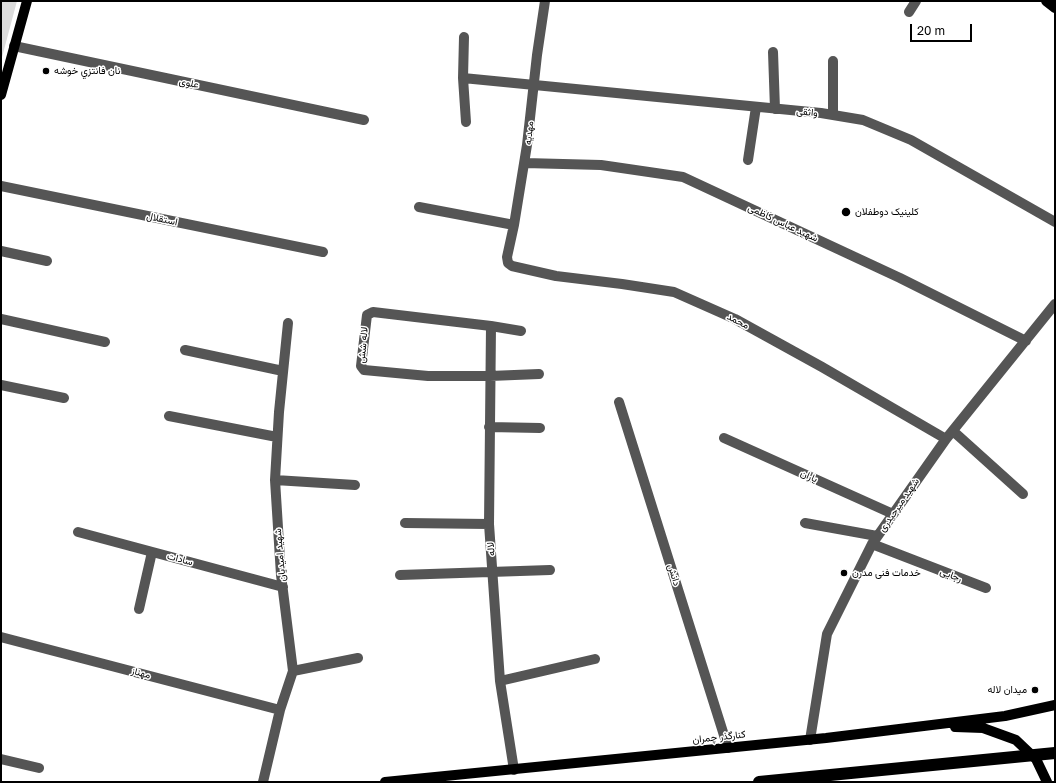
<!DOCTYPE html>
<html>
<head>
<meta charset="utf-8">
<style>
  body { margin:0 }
  #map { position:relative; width:1056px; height:783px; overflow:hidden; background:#fff; font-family:"Golos Text",sans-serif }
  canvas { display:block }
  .frame { position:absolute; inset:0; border:2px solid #000; pointer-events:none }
  .scale { position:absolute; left:910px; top:24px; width:62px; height:18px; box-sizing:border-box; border:2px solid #000; border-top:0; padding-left:5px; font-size:12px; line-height:14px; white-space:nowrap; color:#000; -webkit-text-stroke:3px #fff; paint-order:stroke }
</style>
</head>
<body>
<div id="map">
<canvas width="1056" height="783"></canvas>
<div class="frame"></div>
<div class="scale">20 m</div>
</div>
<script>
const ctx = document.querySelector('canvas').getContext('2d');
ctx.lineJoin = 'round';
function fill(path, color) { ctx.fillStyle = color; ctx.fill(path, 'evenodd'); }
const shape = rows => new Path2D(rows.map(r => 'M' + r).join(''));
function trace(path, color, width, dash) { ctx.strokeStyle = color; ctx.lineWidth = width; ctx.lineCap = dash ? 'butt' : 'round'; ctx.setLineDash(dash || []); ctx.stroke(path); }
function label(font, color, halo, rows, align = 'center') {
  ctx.font = font + ' "Golos Text",Vazirmatn,sans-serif'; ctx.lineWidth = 3; ctx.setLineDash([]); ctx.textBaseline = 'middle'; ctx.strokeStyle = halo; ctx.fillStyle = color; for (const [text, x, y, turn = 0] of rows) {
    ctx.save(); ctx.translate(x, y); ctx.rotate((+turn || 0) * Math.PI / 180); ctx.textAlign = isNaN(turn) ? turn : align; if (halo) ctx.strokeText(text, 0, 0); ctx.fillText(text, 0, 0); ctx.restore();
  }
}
fill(shape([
  [1,1,17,1,1,61]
]), '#dcdcdc');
trace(shape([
  [545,1,537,55,527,145,514,225,507,257,508,263,512,266,556,276,622,284,674,292,735,319,822,367,946,439],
  [909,12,916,1],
  [464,37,463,78,821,113,863,120,911,140,1055,222],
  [14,46,364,120],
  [773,52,775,109],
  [833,61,833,115],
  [463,78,466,122],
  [748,160,756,107],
  [525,163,601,165,683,177,900,278,1026,341],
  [1,186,323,252],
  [419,207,514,225],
  [1,251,47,261],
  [1,319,105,342],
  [491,326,489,524,500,681,514,770],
  [521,331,491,326,373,312,367,315,361,366,364,370,428,376,490,376,539,374],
  [185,350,283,371],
  [1,385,64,398],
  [619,402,728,748],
  [169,416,277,437],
  [489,427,540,428],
  [953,431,1023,494],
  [724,438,893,514],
  [275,480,355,485],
  [405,523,489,524],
  [805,523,877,536],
  [78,532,283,587],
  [872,544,986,588],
  [400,575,550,570],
  [139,609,152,552],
  [1,637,280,710],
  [293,671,358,658],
  [500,681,595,659],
  [810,740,827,634,872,544,946,439,1055,304],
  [1,759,39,768],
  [263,782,280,710,293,671,281,575,275,480,279,412,288,323]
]), '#555', 10);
trace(shape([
  [1046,1,1055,8],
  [1,95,27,1],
  [955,727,983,728,1016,740,1036,759,1047,782],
  [385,782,826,738,1005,716,1055,705]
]), '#000', 10);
trace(shape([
  [759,782,1055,753]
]), '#000', 12);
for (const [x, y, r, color] of [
  [46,71,4,"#000"],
  [846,212,5,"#000"],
  [844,573,4,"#000"],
  [1035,690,4,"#000"]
]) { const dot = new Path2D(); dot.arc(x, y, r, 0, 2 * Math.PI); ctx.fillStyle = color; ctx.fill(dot); trace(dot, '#fff', 1.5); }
label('10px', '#000', '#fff', [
  ["نان فانتزي خوشه",54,71],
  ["کلینیک دوطفلان",855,212],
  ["خدمات فنی مدرن",852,573],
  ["میدان لاله",1027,690,"right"]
], 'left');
label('10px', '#000', '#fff', [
  ["علوی",189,83,12],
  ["واثقی",807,112,6],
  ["مهدیه",529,133,-84],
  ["استقلال",162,219,12],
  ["شهید عباس کاظمی",783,223,25],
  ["محمد",738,321,27],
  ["لاله شش",363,345,-85],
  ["یاران",809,476,24],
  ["شهید میرحیدری",899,505,-55],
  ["لاله",491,549,-94],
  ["شهید امیدیان",280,555,-95],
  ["سادات",180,559,15],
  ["دانش",674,575,73],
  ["رجایی",951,575,21],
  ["مهناز",141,673,15],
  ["کنارگذر چمران",719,737,-6]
]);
</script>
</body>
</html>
